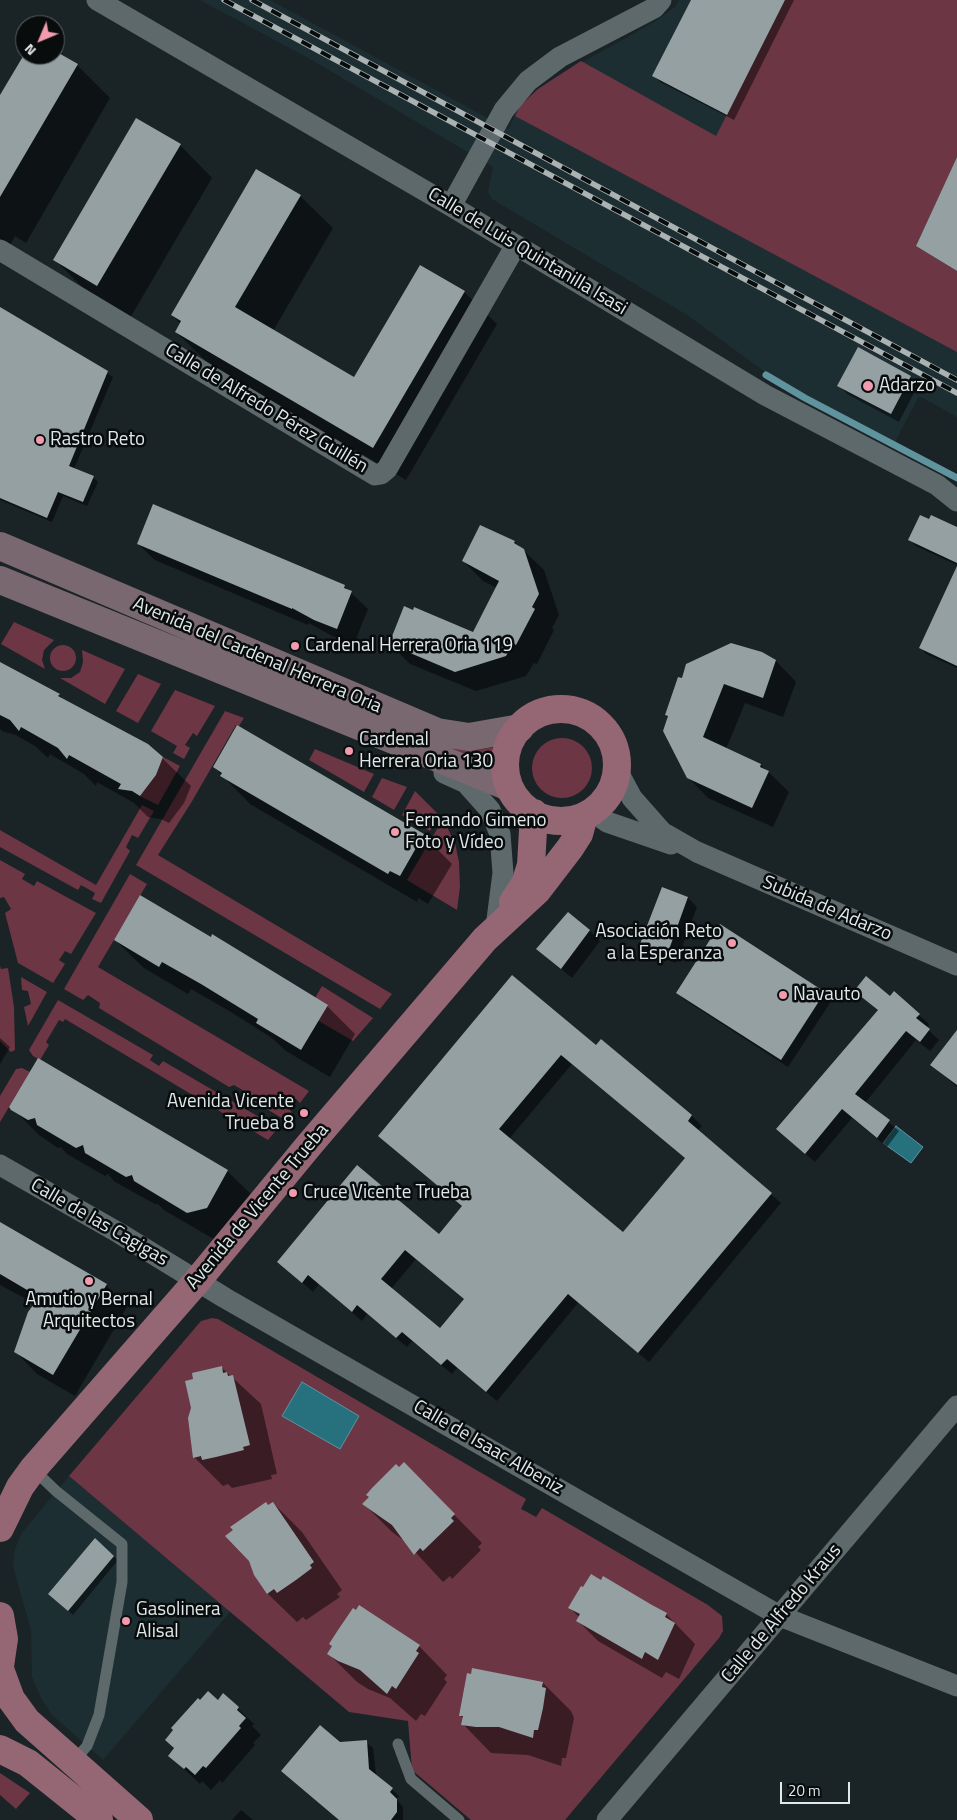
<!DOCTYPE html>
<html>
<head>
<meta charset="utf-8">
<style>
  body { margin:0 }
  #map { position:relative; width:957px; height:1820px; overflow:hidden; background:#1a2326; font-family:"Titillium Web",sans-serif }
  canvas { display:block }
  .north { position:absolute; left:15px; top:15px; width:50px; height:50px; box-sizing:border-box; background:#080c0d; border:1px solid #5f6465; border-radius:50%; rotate:225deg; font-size:14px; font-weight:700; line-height:20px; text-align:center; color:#e1e8e9 }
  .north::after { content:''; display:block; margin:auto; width:18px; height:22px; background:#f29aae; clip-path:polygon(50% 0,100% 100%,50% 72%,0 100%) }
  .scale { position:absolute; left:780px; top:1782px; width:70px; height:22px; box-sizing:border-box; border:2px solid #e1e8e9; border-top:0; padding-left:6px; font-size:15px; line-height:18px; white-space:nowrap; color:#e1e8e9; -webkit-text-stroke:4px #080c0d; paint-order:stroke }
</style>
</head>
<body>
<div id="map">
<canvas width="957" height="1820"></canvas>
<div class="north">N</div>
<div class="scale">20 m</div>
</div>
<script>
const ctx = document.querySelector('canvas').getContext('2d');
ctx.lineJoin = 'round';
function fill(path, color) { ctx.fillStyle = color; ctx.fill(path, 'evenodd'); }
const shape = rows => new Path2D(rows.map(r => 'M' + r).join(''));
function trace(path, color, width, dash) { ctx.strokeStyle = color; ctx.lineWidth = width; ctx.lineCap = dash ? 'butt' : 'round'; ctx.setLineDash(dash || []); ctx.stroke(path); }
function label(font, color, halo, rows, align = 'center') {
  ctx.font = font + ' "Titillium Web",sans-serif'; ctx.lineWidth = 5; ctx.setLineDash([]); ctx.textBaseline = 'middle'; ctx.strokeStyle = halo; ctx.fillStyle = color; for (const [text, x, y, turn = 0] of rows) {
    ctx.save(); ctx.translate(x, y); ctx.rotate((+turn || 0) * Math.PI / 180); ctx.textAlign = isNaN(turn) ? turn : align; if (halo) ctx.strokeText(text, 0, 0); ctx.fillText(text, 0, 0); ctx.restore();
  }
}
fill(shape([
  [200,0,270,0,508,129,520,106,549,81,654,22,675,7,679,0,957,0,957,417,919,396,895,442,772,377,687,315,492,199,488,192,493,167,310,59],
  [69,1476,231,1611,103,1760,52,1715,41,1698,32,1677,31,1630,13,1566,15,1549,21,1534]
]), '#1d2e32');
fill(shape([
  [785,0,957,0,957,157,916,246,957,271,957,352,515,116,520,106,538,89,581,61,716,136],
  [14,622,54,640,44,650,42,660,45,669,1,644],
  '50 658a13 13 0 1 1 26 0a13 13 0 1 1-26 0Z',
  [82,650,125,669,105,704,60,678,71,678,80,672,83,662],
  [138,674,161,684,138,723,116,711],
  [175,690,215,706,197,736,193,733,185,745,190,748,184,759,173,753,177,746,151,731],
  [225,711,244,718,239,726,236,725,191,803,158,855,392,994,380,1009,136,865],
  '532 768a30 30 0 1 1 60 0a30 30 0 1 1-60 0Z',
  [441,745,475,750,495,747,493,774],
  [315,749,374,774,364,792,309,760],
  [163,757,180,766,158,805,140,796,156,775],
  [382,778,407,787,394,810,372,797],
  [415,791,439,815,430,831,402,815],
  [142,805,154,811,138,838,132,835,126,847,130,851,101,903,92,899,95,893,81,885,78,890,0,847,0,830,96,885],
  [443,819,455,843,459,862,460,887,457,910,407,880],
  [0,860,25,874,22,879,34,886,37,881,96,913,71,954,65,951,59,960,65,964,53,983,18,963,5,913,11,909,4,897,0,898],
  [130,874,147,884,98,967,309,1091,300,1103,296,1099,289,1102,287,1107,292,1112,285,1120,245,1096,244,1091,234,1085,229,1087,99,1008,100,1003,88,995,83,1000,64,989],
  [0,966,1,969,8,968,14,1007,15,1050,11,1052,0,1041],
  [21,977,47,992,28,1026,24,1007,31,1004,28,991,22,990],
  [322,986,373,1018,353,1041,317,1020,315,998],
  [58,1000,153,1055,150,1060,159,1066,163,1061,278,1128,268,1140,65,1019,63,1022,59,1020,46,1042,49,1045,40,1060,33,1056,29,1050],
  [22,1068,30,1072,0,1122,0,1096,16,1069],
  [212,1318,218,1319,526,1499,521,1509,527,1512,536,1517,542,1508,708,1605,722,1616,723,1631,719,1638,565,1820,471,1820,412,1770,408,1721,349,1712,69,1476,201,1321],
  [0,1773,30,1793,16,1809,0,1795]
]), '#6c3644');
const water = shape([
  [896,1126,923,1147,911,1163,883,1143,896,1126],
  [302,1382,359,1416,340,1449,282,1416,302,1382]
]);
fill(water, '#27707e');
trace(water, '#5f949e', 1);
fill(shape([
  [692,0,794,0,734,120,660,82,654,76],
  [55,52,77,65,110,98,26,243,15,236,9,247,0,242,0,98,25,55,55,55],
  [180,145,212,178,130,318,87,292,55,260],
  [957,176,957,271,917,246],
  [300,196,333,228,273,331,354,379,464,292,497,324,406,480,209,364,176,332,181,324,172,315],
  [0,309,113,377,74,469,93,477,98,482,87,506,63,496,52,522,0,500],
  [910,377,918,385,899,422,847,394,839,385],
  [481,527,515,542,544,570,559,615,552,628,554,630,537,664,534,663,526,676,476,691,410,664,390,644,474,633,497,588,483,581,463,561],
  [957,536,957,565,916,546,910,540],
  [138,544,344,586,368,609,354,644,332,636,309,623,308,625,155,560],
  [957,569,957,668,926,654,921,648],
  [761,654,776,661,796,682,783,717,745,703,726,749,761,765,789,792,773,827,708,798,688,777,666,715,682,679],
  [0,664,59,695,66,702,162,758,191,786,184,803,169,823,161,819,148,817,134,803,97,782,96,786,84,774,50,754,48,758,35,746,16,735,2,731,0,729],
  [237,727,423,835,452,864,428,904,418,898,417,902,250,804,214,767],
  [662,889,688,898,697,907,676,963,650,953,641,944],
  [590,931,600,941,572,978,538,949],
  [115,940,327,1006,355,1034,330,1077,286,1051,272,1038,231,1012,191,989,188,994,144,968],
  [512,977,596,1047,602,1041,692,1116,702,1126,697,1131,781,1203,649,1362,578,1303,497,1401,457,1368,452,1374,412,1341,407,1347,367,1314,362,1321,319,1284,313,1292,279,1262,439,1235,463,1207,390,1146],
  [572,1064,686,1159,623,1234,509,1139],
  [416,1259,465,1300,440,1330,391,1289],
  [856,991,890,998,894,993,929,1024,926,1028,939,1040,930,1051,916,1040,865,1103,899,1131,887,1147,852,1118,815,1162,788,1139,879,1011],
  [678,993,824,993,832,1000,788,1067,685,1000],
  [0,1038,10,1047,0,1064],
  [957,1046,957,1087,932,1065],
  [11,1107,227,1171,256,1199,217,1241,164,1210,158,1204,155,1204,115,1182,108,1174,105,1176,67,1154,61,1147,58,1148,39,1135],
  [0,1223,106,1285,127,1307,75,1396,37,1374,16,1352,36,1304,0,1285],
  [221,1367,261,1404,277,1474,271,1475,272,1479,232,1488,228,1484,223,1486,194,1457],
  [404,1464,482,1543,478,1547,481,1550,452,1579,450,1576,443,1582,406,1542,392,1532,364,1504],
  [273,1503,302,1532,342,1590,337,1594,340,1597,306,1620,303,1617,297,1622,268,1594,254,1573,268,1507],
  [95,1540,118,1560,73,1615,54,1598],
  [604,1578,666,1614,695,1644,679,1679,666,1672,662,1678,598,1641,578,1621,580,1618,569,1607,584,1589,602,1581],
  [419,1646,447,1675,444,1679,447,1682,425,1716,421,1714,416,1721,390,1698,368,1689,357,1682,329,1654,333,1647],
  [543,1683,571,1711,574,1718,566,1758,562,1758,561,1766,528,1755,491,1753,463,1724,464,1719,460,1715],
  [224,1695,254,1724,252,1726,261,1735,253,1743,255,1745,222,1783,220,1780,211,1790,202,1781,200,1784,169,1755,200,1702,218,1702],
  [366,1742,373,1748,376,1775,399,1796,396,1799,403,1807,403,1820,339,1820,340,1744],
  [241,1810,253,1820,232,1820]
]), '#0007');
trace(shape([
  [766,375,805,398,957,478]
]), '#5f949e', 7);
fill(shape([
  [691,0,785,0,727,115,652,76],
  [55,51,78,64,0,197,0,95,25,53,25,55,55,55],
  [136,118,181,144,97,286,53,260],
  [957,157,957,271,916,246],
  [256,169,301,195,235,307,354,377,420,265,465,291,373,448,175,332,181,321,171,315],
  [0,307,108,371,69,466,94,476,83,502,58,492,47,518,0,498],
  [858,347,911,376,891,414,837,386],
  [153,504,345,585,344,588,352,591,337,629,314,620,292,608,292,609,137,544],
  [920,515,929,519,931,515,957,527,957,563,908,540],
  [480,525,515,541,514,543,524,549,539,594,532,607,535,609,516,645,513,643,506,656,455,672,389,644,404,606,413,610,414,607,473,632,499,581,462,561],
  [957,566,957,666,919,648],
  [731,643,762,652,776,660,763,698,724,684,703,737,761,764,760,767,769,771,752,808,687,778,663,731,668,716,665,715,678,677,682,678,686,664],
  [0,662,60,694,58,696,148,744,163,757,156,775,140,796,132,791,118,789,121,784,69,755,67,759,58,748,21,727,19,731,10,720,0,715],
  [237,725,424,834,400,876,390,871,388,874,220,776,222,773,213,767],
  [662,887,688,897,667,955,640,944],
  [140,895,211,937,212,934,328,1005,301,1050,256,1023,258,1019,201,984,162,962,159,967,114,940],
  [568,912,590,930,561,969,536,949],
  [720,924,825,992,781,1060,676,993],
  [512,975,596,1045,601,1039,692,1115,688,1121,772,1193,638,1353,568,1294,486,1392,447,1359,441,1365,402,1332,396,1338,357,1305,352,1312,308,1275,302,1283,277,1262,357,1165,439,1234,462,1206,378,1136],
  [561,1055,685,1158,623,1232,499,1129],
  [405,1250,464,1299,440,1328,381,1279],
  [866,976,890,996,894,991,920,1014,916,1018,930,1029,920,1042,906,1031,855,1094,890,1120,877,1138,842,1109,805,1154,776,1129,878,1010,854,991],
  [957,1030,957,1085,930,1065],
  [38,1058,228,1170,207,1208,187,1213,134,1181,132,1175,126,1177,85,1153,83,1145,76,1148,37,1125,35,1118,28,1120,11,1110,9,1107],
  [0,1222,107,1284,53,1375,14,1352,28,1312,39,1297,0,1274],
  [222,1366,223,1373,227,1372,228,1376,233,1375,250,1445,243,1447,244,1450,216,1457,202,1460,201,1456,193,1458,188,1418,191,1408,185,1381,193,1379,192,1373],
  [404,1462,455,1514,451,1518,454,1521,423,1551,420,1548,414,1555,392,1525,362,1504,369,1497,366,1495,372,1488,396,1464,399,1467],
  [266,1502,268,1505,273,1502,314,1562,310,1565,312,1568,296,1580,277,1593,274,1589,267,1594,254,1575,249,1561,225,1536,233,1530,230,1527],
  [95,1538,114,1556,68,1611,48,1594],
  [591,1574,601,1580,603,1576,652,1605,667,1613,665,1617,675,1623,658,1660,645,1652,642,1659,576,1621,580,1614,568,1608,581,1586,583,1587],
  [359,1605,420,1645,416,1651,419,1653,396,1689,392,1686,387,1694,360,1670,338,1661,327,1654,332,1646,329,1644,338,1630,353,1608,356,1610],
  [472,1668,543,1682,542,1687,546,1688,543,1708,538,1730,534,1730,533,1738,499,1727,476,1727,461,1725,463,1716,459,1716,467,1673,471,1674],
  [208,1691,218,1700,223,1693,239,1707,237,1710,246,1718,239,1726,241,1728,206,1768,203,1766,195,1775,186,1767,184,1769,168,1756,174,1748,165,1740,173,1730,171,1728,198,1698,200,1700],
  [320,1725,340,1742,367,1740,369,1769,393,1788,390,1792,397,1799,397,1812,391,1820,339,1820,281,1771]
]), '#95a0a3');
trace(shape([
  [33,1469,56,1491,122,1544,122,1582,99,1715,87,1746,73,1762],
  [398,1744,411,1779,459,1820]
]), '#5e696b', 11);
trace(shape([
  [97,0,451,206,765,395,937,485,957,501],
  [451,206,504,110,528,81,560,57,654,8,661,0],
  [0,250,375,475,381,474,387,469,516,245],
  [617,770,632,798,662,832,697,852,957,965],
  [444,773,466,783,490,810,500,834,503,873,496,927],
  [593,812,607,822,671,844],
  [0,1165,119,1233,225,1298,780,1616,957,1686],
  [607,1820,957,1406]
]), '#5e696b', 21);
trace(shape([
  [0,546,437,732,469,737,520,728],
  [0,580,509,787]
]), '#7a6870', 28);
trace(shape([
  '505 765a56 56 0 1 1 112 0a56 56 0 1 1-112 0Z',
  [513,902,525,884,531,865,534,813],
  [0,1528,20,1487,33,1469,197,1281,310,1144,485,939,537,891,570,848,579,834,584,816],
  [0,1616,4,1639,0,1666],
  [0,1669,11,1699,27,1721,139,1820],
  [0,1749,28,1763,99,1820]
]), '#956774', 28);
const rail = shape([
  [224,0,957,393],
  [252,0,957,380]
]);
trace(rail, '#aab2b3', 5.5);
trace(rail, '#080c0d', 4, [11]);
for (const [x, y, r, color] of [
  [868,386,6,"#f29aae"],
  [40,440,5,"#f29aae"],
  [295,646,5,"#f29aae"],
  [349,751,5,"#f29aae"],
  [395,832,5,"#f29aae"],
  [732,943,5,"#f29aae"],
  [783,995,5,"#f29aae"],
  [304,1113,5,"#f29aae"],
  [293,1193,5,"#f29aae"],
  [89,1281,5,"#f29aae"],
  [126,1621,5,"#f29aae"]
]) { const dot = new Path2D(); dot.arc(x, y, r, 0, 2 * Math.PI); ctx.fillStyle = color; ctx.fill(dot); trace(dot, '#080c0d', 2); }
label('19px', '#e1e8e9', '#080c0d', [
  ["Calle de Luis Quintanilla Isasi",527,252,31],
  ["Calle de Alfredo Pérez Guillén",266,409,31],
  ["Avenida del Cardenal Herrera Oria",257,656,23],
  ["Subida de Adarzo",827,909,23],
  ["Avenida de Vicente Trueba",258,1207,-50],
  ["Calle de las Cagigas",99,1223,30],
  ["Calle de Isaac Albeniz",488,1448,30],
  ["Calle de Alfredo Kraus",782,1614,-50]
]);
label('19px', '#e1e8e9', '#080c0d', [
  ["Adarzo",879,386],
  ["Rastro Reto",50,440],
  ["Cardenal Herrera Oria 119",305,646],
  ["Cardenal",359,740],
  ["Herrera Oria 130",359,762],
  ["Fernando Gimeno",405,821],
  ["Foto y Vídeo",405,843],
  ["Asociación Reto",722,932,"right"],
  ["a la Esperanza",722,954,"right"],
  ["Navauto",793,995],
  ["Avenida Vicente",294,1102,"right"],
  ["Trueba 8",294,1124,"right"],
  ["Cruce Vicente Trueba",303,1193],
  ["Amutio y Bernal",89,1300,"center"],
  ["Arquitectos",89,1322,"center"],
  ["Gasolinera",136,1610],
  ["Alisal",136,1632]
], 'left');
</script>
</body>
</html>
